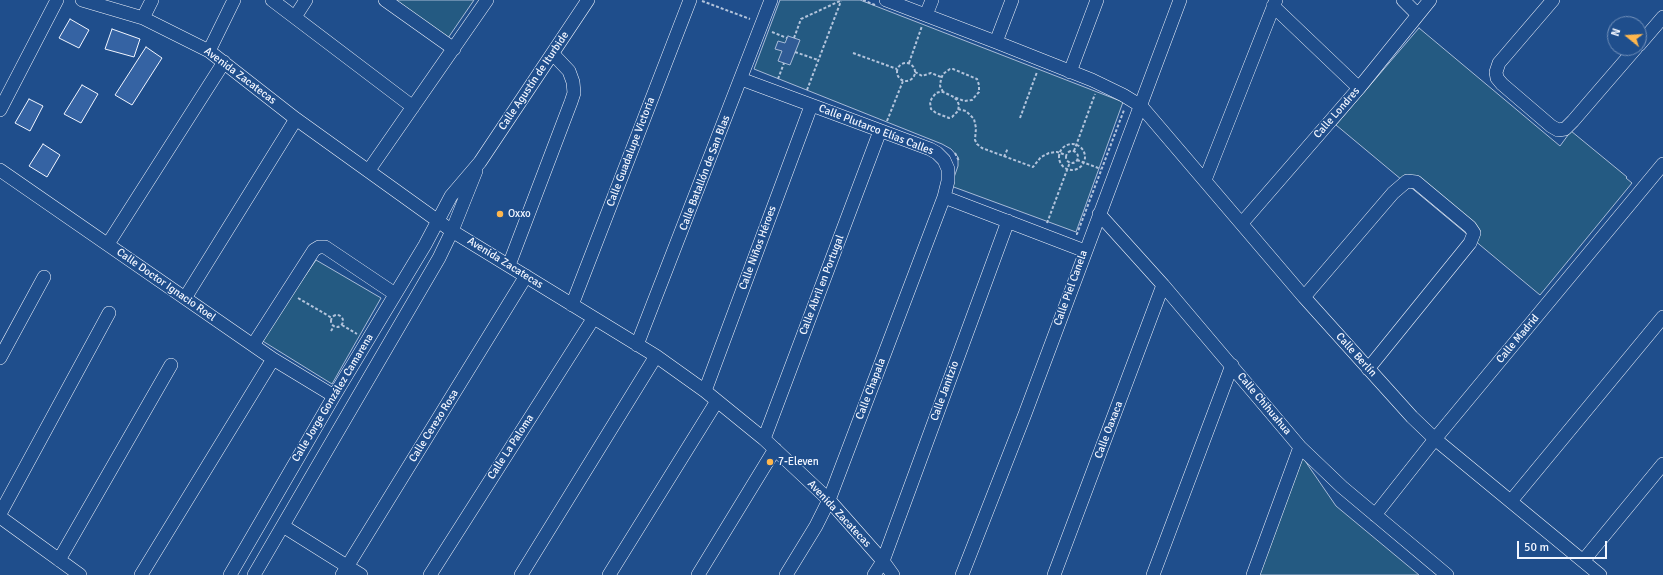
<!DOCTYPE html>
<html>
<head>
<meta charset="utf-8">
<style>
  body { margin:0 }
  #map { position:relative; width:1663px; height:575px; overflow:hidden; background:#1f4e8c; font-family:Signika,sans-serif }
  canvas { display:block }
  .north { position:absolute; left:1607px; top:16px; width:40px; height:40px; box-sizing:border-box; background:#1f4e8c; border:1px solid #7391ba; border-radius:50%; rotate:288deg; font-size:11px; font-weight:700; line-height:16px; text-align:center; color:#f2f6ff }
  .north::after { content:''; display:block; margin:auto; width:14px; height:18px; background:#ffb74d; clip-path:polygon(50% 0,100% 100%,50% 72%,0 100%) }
  .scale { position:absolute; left:1517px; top:541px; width:90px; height:18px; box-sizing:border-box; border:2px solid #f2f6ff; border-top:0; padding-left:5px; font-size:12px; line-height:14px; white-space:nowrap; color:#f2f6ff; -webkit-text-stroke:3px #1f4e8c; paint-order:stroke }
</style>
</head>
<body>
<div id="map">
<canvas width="1663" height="575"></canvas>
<div class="north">N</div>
<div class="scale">50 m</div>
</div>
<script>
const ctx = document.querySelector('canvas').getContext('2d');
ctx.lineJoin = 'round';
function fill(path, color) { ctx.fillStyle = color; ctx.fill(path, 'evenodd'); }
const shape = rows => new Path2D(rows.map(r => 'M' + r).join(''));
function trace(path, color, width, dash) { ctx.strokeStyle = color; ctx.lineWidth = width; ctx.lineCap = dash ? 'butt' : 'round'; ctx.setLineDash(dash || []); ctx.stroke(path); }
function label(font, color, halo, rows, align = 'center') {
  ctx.font = font + ' Signika,sans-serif'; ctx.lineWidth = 3; ctx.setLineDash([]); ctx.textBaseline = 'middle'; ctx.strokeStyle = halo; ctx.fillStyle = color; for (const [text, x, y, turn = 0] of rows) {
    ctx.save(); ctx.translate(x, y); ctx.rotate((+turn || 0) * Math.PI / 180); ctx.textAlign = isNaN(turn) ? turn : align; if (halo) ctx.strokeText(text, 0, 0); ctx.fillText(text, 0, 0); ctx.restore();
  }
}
const green = shape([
  [396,0,474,0,448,38,396,0],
  [780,0,860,0,1123,102,1076,232,951,186,958,166,958,157,951,149,942,144,754,69,780,0],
  [1419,28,1560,146,1571,131,1627,177,1626,178,1632,183,1540,295,1336,125,1419,28],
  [316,260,381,298,332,384,261,340,316,260],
  [1301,455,1336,506,1419,575,1256,575,1301,455]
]);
fill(green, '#245a82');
trace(green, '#a8bbd7', 1);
const parking = shape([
  [788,36,800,40,790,65,778,61,782,51,775,49,778,41,785,43,788,36]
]);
fill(parking, '#305b95');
trace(parking, '#a8bbd7', 1);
const building = shape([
  [70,19,89,30,79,48,59,38,70,19],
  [112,29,140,39,134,57,105,49,112,29],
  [146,47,162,58,132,105,115,95,146,47],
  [82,85,98,94,81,123,64,114,82,85],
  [29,99,43,106,30,131,15,123,29,99],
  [43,144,60,155,47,177,29,166,43,144]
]);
fill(building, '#3563a3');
trace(building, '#f2f6ff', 1);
const minor = shape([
  [82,0,143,18,209,51,296,119,452,231,656,356,705,391,764,439,829,500,883,561,893,575],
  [272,0,413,107],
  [385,0,454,49],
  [886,0,996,42,1092,80,1123,95,1141,106,1304,297,1412,417,1435,439,1600,575],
  [1403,0,1418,15],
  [1553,0,1499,63,1496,72,1497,78,1502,84,1551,126,1558,130,1565,129,1573,121,1636,48],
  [1273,6,1359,88],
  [926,15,932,0],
  [295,17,306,0],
  [143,18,152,0],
  [996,42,1012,0],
  [1639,45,1663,17],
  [209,51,234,0],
  [1070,72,1097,0],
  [741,79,930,149,937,153,944,160,948,169,948,181,944,197,829,500,816,526,786,575],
  [0,110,57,0],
  [0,170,273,359,334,396],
  [369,170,487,0],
  [1205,180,1276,0],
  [944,197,1085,251],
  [1099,214,1163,285,1300,447,1342,487,1447,575],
  [1242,223,1359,88,1430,0],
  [108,244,224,62],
  [509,265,571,102,574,93,573,82,569,71,553,54],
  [1304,297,1393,193,1407,181,1416,182,1470,227,1474,233,1470,243,1368,369],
  [185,298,296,119],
  [572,305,690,0],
  [253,345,314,250,319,247,325,247,395,294],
  [637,345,771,0],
  [0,358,44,277],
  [705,391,811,106],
  [764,439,880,131],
  [1511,501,1663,317],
  [0,514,109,313],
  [1375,515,1435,439,1663,164],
  [0,517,80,575],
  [283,526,361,575],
  [59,560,171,365],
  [1583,561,1663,464],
  [141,575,273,359],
  [230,575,334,396,425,245,451,196,480,162,588,0],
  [254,575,439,258,452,231,476,171],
  [342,575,526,276],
  [430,575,593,319],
  [521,575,656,356],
  [609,575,717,401],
  [698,575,775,449],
  [874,575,883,561,1008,221],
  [962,575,1025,414,1180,0],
  [1054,575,1163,285],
  [1153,575,1232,365],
  [1253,575,1300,447]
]);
trace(minor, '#f2f6ff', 14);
trace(shape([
  [863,0,875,5],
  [702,1,750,19],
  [772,32,787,38],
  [794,38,801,19,840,1],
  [795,52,818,60],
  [853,53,897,69],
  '897 72a9 9 0 1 1 18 0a9 9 0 1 1-18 0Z',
  [909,63,922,26],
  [915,72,922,76,931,73,941,77],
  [778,79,784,63],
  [807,90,841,1],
  [943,92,940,86,941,79,943,74,950,69,953,69,977,79,979,85,979,92,972,100,964,101,954,97,943,92,940,92,936,93,932,98,930,102,931,109,936,113,949,118,952,117,958,111,959,105,957,100,952,96],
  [958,109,966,111,974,119,976,128,975,140,977,144,982,148,1033,167,1041,157,1049,153,1057,152,1066,155],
  [1020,118,1037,72],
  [887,121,903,81],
  '1059 157a13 13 0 1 1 26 0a13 13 0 1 1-26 0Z',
  [1074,151,1095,94],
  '1066 157a6 6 0 1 1 12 0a6 6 0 1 1-12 0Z',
  [955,153,959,161],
  [1004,157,1008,148],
  [1077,160,1101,169],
  [1047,223,1070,162],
  [1076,234,1077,234,1124,110],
  [298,298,332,318],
  '331 321a6 6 0 1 1 12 0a6 6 0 1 1-12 0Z',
  [342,325,357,334],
  [331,331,334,326]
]), '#b3c4dc', 2, [3, 2]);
trace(minor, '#1f4e8c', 13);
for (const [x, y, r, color] of [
  [500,214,4,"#ffb74d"],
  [770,462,4,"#ffb74d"]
]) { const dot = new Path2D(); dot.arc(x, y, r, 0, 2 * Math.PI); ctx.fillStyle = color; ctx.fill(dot); trace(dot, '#1f4e8c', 1.5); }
label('11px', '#f2f6ff', '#1f4e8c', [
  ["Avenida Zacatecas",240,76,37],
  ["Calle Agustín de Iturbide",534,81,-56],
  ["Calle Londres",1337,113,-49],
  ["Calle Plutarco Elías Calles",876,130,21],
  ["Calle Guadalupe Victoria",631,152,-69],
  ["Calle Batallón de San Blas",705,173,-69],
  ["Calle Niños Héroes",758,248,-70],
  ["Avenida Zacatecas",505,263,32],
  ["Calle Doctor Ignacio Roel",166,285,35],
  ["Calle Abril en Portugal",822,285,-69],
  ["Calle Piel Canela",1071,288,-70],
  ["Calle Madrid",1518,339,-50],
  ["Calle Berlín",1356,355,48],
  ["Calle Chapala",871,389,-69],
  ["Calle Janitzio",945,391,-70],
  ["Calle Jorge González Camarena",333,398,-59],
  ["Calle Chihuahua",1264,404,50],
  ["Calle Cerezo Rosa",434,426,-58],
  ["Calle Oaxaca",1109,430,-69],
  ["Calle La Paloma",511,447,-57],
  ["Avenida Zacatecas",839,514,47]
]);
label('11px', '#f2f6ff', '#1f4e8c', [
  ["Oxxo",508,214],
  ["7-Eleven",778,462]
], 'left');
</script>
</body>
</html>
